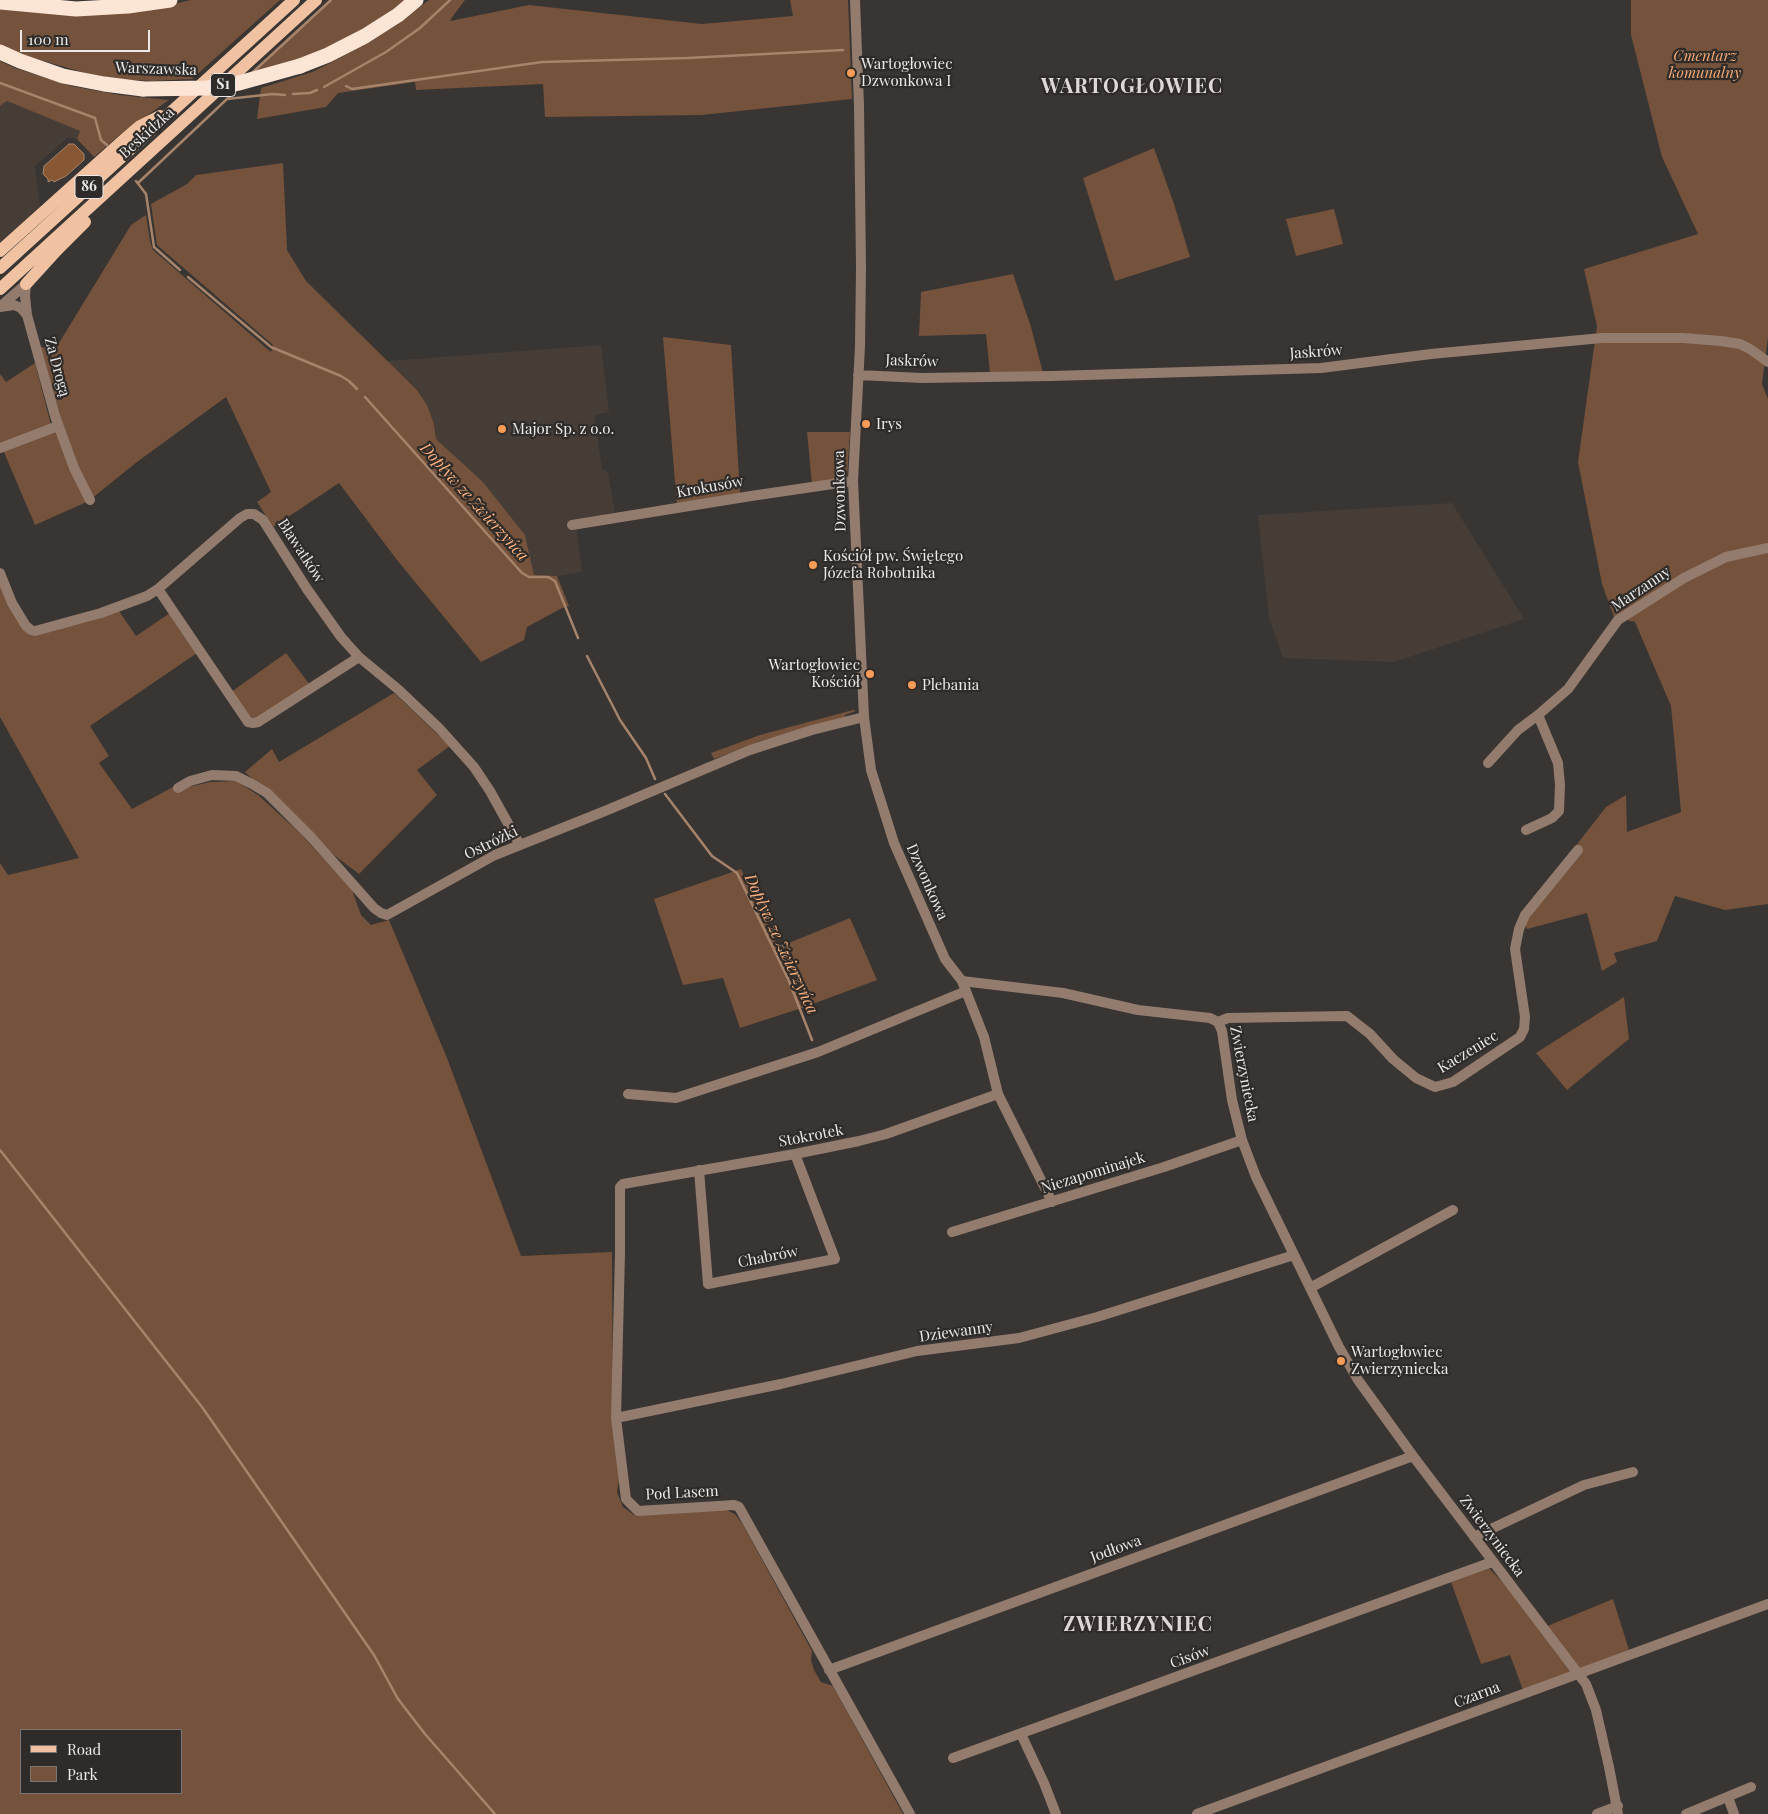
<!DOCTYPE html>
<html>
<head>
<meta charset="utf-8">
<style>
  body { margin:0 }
  #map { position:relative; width:1768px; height:1814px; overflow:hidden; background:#383533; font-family:"Playfair Display",serif }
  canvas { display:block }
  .legend { position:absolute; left:20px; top:1729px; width:162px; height:65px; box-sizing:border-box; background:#2e2b29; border:1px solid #7a7776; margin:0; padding:6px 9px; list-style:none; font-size:15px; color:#eceae9 }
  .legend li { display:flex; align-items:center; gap:10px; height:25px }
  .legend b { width:25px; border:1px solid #7a7776 }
  .scale { position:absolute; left:20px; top:30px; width:130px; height:22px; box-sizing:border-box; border:2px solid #eceae9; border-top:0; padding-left:6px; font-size:15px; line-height:18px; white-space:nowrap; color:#eceae9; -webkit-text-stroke:4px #2e2b29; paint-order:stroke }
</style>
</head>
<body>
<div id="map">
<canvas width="1768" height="1814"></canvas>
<ul class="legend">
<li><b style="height:6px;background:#f1c2a2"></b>Road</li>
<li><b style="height:14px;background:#74523c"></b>Park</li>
</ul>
<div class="scale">100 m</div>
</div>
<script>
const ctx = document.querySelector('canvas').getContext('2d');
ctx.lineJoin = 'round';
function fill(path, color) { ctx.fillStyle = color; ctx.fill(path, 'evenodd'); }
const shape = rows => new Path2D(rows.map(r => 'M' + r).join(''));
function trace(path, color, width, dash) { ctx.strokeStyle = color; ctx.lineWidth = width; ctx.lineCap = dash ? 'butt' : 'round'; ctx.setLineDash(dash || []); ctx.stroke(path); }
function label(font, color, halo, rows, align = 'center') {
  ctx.font = font + ' "Playfair Display",serif'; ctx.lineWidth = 4.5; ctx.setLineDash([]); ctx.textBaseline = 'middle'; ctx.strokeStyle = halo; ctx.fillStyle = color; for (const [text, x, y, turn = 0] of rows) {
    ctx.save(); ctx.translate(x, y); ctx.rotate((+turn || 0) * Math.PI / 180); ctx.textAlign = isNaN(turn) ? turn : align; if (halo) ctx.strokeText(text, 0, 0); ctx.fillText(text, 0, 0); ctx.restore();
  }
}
fill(shape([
  [7,101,81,131,77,139,67,138,35,166,40,207,0,244,0,106],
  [601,345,609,412,594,415,602,469,608,472,616,520,576,526,582,572,557,576,534,575,525,535,483,482,436,439,434,424,388,361],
  [1452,503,1524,619,1394,662,1283,658,1269,618,1258,515]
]), '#463d37');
fill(shape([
  [191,0,280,0,192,79,153,81,107,79,15,53,0,45,0,7,173,4],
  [329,0,406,0,376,21,349,37,316,53,292,62,249,74],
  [429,0,465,0,453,16,450,21,529,5,702,24,793,16,790,0,848,0,852,99,702,115,545,117,543,84,416,90,415,82,338,93,326,107,257,119,261,88,312,72,340,58,398,24],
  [1631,0,1768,0,1768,337,1762,384,1768,399,1768,904,1725,910,1675,896,1657,941,1614,953,1617,962,1602,971,1587,913,1527,929,1521,916,1606,807,1626,795,1627,832,1681,812,1671,706,1635,622,1614,617,1602,584,1578,462,1597,326,1584,269,1698,234,1662,157,1631,35],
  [0,61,15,68,71,86,120,95,169,100,122,133,94,157,77,139,80,131,7,101,0,106],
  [1154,148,1174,204,1190,257,1115,281,1083,178],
  [283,163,287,250,306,281,417,390,427,405,434,424,436,439,483,482,525,535,534,575,557,576,569,606,562,608,527,627,524,640,481,662,397,560,339,483,273,527,257,502,271,492,226,397,137,462,91,499,70,455,38,347,56,348,131,225,146,215,150,241,153,250,271,352,273,345,157,245,151,204,187,184,196,175],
  [1334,209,1343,244,1296,256,1286,219],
  [1013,274,1031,327,1043,373,990,374,986,334,919,336,921,292],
  [663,337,731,345,740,493,677,506],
  [35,363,51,425,0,445,0,374,6,382],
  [58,430,89,501,35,525,3,450],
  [807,432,850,432,847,478,812,484],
  [0,574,25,630,119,611,136,636,170,613,197,653,90,726,109,756,99,763,132,809,173,787,188,787,210,782,236,781,258,795,300,833,352,890,361,915,371,925,389,920,447,1058,521,1256,612,1252,613,1418,619,1480,617,1492,623,1507,634,1515,724,1509,735,1514,743,1525,812,1651,811,1660,814,1670,821,1682,833,1686,903,1814,0,1814,0,863,8,875,79,858,0,717],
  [21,1730,181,1730,181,1793,21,1793],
  [286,653,310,685,257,718,250,717,231,692],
  [394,693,450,746,417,770,437,795,359,874,334,855,245,772,272,749,279,762],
  [853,710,856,711,845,715,845,718,761,741,714,759,711,753,760,735],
  [741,869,779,947,850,918,877,980,802,1008,740,1028,723,978,683,985,654,899],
  [1624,997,1629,1039,1567,1090,1536,1053],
  [1489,1568,1545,1627,1613,1599,1629,1650,1523,1690,1510,1655,1481,1664,1451,1582]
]), '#74523c');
const water = shape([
  [69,144,74,144,84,154,84,160,66,176,54,182,52,180,48,182,48,179,43,174,44,166,69,144]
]);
fill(water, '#885835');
trace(water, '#a6846b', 1);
trace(shape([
  [253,72,331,0],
  [0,83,95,118,101,140,107,145],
  [346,86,352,89,542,62,687,58,843,50],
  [324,87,386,52,420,28,450,0],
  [293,94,310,93,317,90],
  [227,99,236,90],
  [136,181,146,194,154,247,180,270],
  [138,183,227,99,273,94,285,95],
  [188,277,271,347,341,376,349,381,357,389],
  [365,397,522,573,529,577,548,577,555,581,578,638],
  [587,656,620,720,646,758,655,779],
  [665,794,712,856,737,873,789,981,812,1040],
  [0,1150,202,1407,374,1655,398,1699,425,1734,495,1814]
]), '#a6846b', 2.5);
trace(shape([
  [855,0,859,105,861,268,860,346,853,481,864,717,871,770,894,843,945,959,962,981,984,1037,998,1094,1052,1202],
  [26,284,25,296,27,315,55,416,74,468,90,500],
  [0,307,26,284],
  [0,307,14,305,21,308,27,315],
  [858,375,922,378,1052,376,1321,368,1431,354,1602,338,1683,338,1721,341,1740,344,1750,349,1768,362],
  [0,448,58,426],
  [572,525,751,496,853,481],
  [0,573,12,603,26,626,31,630,35,631,101,613,147,596,158,589,240,518,247,514,254,514,263,520,307,589,341,637,359,657,399,690,439,728,474,767,490,791,520,845],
  [158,589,248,722,253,723,258,722,359,657],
  [1488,763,1518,730,1538,715],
  [178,788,190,781,212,775,236,776,252,784,267,793,311,837,374,908,381,913,387,915,495,855,605,811,750,750,812,730,864,717],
  [1526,830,1552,818,1559,811,1560,785,1558,763,1538,715,1568,689,1618,620,1684,578,1726,557,1768,548],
  [962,981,1063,993,1138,1010,1210,1018,1218,1022,1222,1031,1232,1100,1242,1140,1256,1177,1339,1347,1358,1380,1413,1456,1586,1684,1596,1710,1609,1767,1618,1814],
  [1218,1022,1228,1018,1347,1016,1370,1034,1393,1059,1416,1078,1435,1087,1453,1082,1520,1037,1524,1029,1525,1017,1515,949,1519,929,1525,915,1578,850],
  [628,1094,676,1098,818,1052,966,991],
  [699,1170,708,1284,835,1259,795,1154],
  [952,1232,1164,1167,1242,1140],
  [1310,1288,1453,1210],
  [616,1418,781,1384,917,1351,1019,1338,1097,1317,1294,1255],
  [1474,1537,1584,1485,1633,1472],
  [829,1670,1413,1456],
  [1021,1734,1044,1783,1056,1814],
  [953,1758,1492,1562],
  [1728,1797,1734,1814],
  [910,1814,739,1507,734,1505,638,1511,626,1499,616,1418,620,1252,620,1187,623,1184,795,1154,859,1141,886,1134,998,1094],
  [1197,1814,1768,1604],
  [1597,1814,1618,1806],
  [1686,1814,1751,1787]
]), '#937c6d', 10);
trace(shape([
  [0,251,127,137,140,126,160,116],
  [0,268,294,0],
  [26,284,57,250,85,222],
  [0,289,316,0]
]), '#f1c2a2', 12);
trace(shape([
  [0,2,76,9,128,6,170,0],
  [0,52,20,61,63,76,104,84,143,89],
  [300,66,328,55,365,36,398,15,416,0]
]), '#fde5d6', 15);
trace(shape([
  [143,89,207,88,239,83,300,66]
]), '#fde5d6', 15);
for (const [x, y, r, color] of [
  [851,73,5,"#fd9c56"],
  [866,424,5,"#fd9c56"],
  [502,429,5,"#fd9c56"],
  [813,565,5,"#fd9c56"],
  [870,674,5,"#fd9c56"],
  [912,685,5,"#fd9c56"],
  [1341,1361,5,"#fd9c56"]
]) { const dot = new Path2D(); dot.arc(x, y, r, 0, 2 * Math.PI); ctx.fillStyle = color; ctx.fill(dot); trace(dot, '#2e2b29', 2); }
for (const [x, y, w] of [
  [223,85,25],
  [89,187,28]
]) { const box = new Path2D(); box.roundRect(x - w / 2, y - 11.5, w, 23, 4); ctx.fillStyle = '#2e2b29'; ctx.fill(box); trace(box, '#eceae9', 1); }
label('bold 14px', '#eceae9', null, [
  ["S1",223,85],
  ["86",89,187]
]);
label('italic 15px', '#f6ab78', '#2e2b29', [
  ["Cmentarz",1705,56],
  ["komunalny",1705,73]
]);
label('15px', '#eceae9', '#2e2b29', [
  ["Wartogłowiec",861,64],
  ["Dzwonkowa I",861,81],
  ["Irys",876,424],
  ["Major Sp. z o.o.",512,429],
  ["Kościół pw. Świętego",823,556],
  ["Józefa Robotnika",823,573],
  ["Wartogłowiec",860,665,"right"],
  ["Kościół",860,682,"right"],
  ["Plebania",922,685],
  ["Wartogłowiec",1351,1352],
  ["Zwierzyniecka",1351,1369]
], 'left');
label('15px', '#eceae9', '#2e2b29', [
  ["Warszawska",156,69,2],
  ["Beskidzka",147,133,-42],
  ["Jaskrów",1316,352,-4],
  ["Jaskrów",912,361,2],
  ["Za Drogą",57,367,75],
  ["Krokusów",710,487,-10],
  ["Dzwonkowa",840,491,-91],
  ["Bławatków",301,551,57],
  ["Marzanny",1641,589,-34],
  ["Ostróżki",491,843,-26],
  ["Dzwonkowa",927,882,66],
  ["Kaczeniec",1468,1052,-31],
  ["Zwierzyniecka",1244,1074,79],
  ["Stokrotek",811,1136,-11],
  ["Niezapominajek",1093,1173,-17],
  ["Chabrów",768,1257,-11],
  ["Dziewanny",956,1332,-8],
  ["Pod Lasem",682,1493,-3],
  ["Zwierzyniecka",1492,1536,53],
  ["Jodłowa",1116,1549,-20],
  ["Cisów",1190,1657,-20],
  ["Czarna",1477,1695,-21]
]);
label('italic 16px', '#feb37f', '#2e2b29', [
  ["Dopływ ze Zwierzyńca",474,502,48],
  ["Dopływ ze Zwierzyńca",781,944,65]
]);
ctx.letterSpacing = '1px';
label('bold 20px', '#ded9d7', '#2e2b29', [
  ["WARTOGŁOWIEC",1132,87],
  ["ZWIERZYNIEC",1138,1625]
]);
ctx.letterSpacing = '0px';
</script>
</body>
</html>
